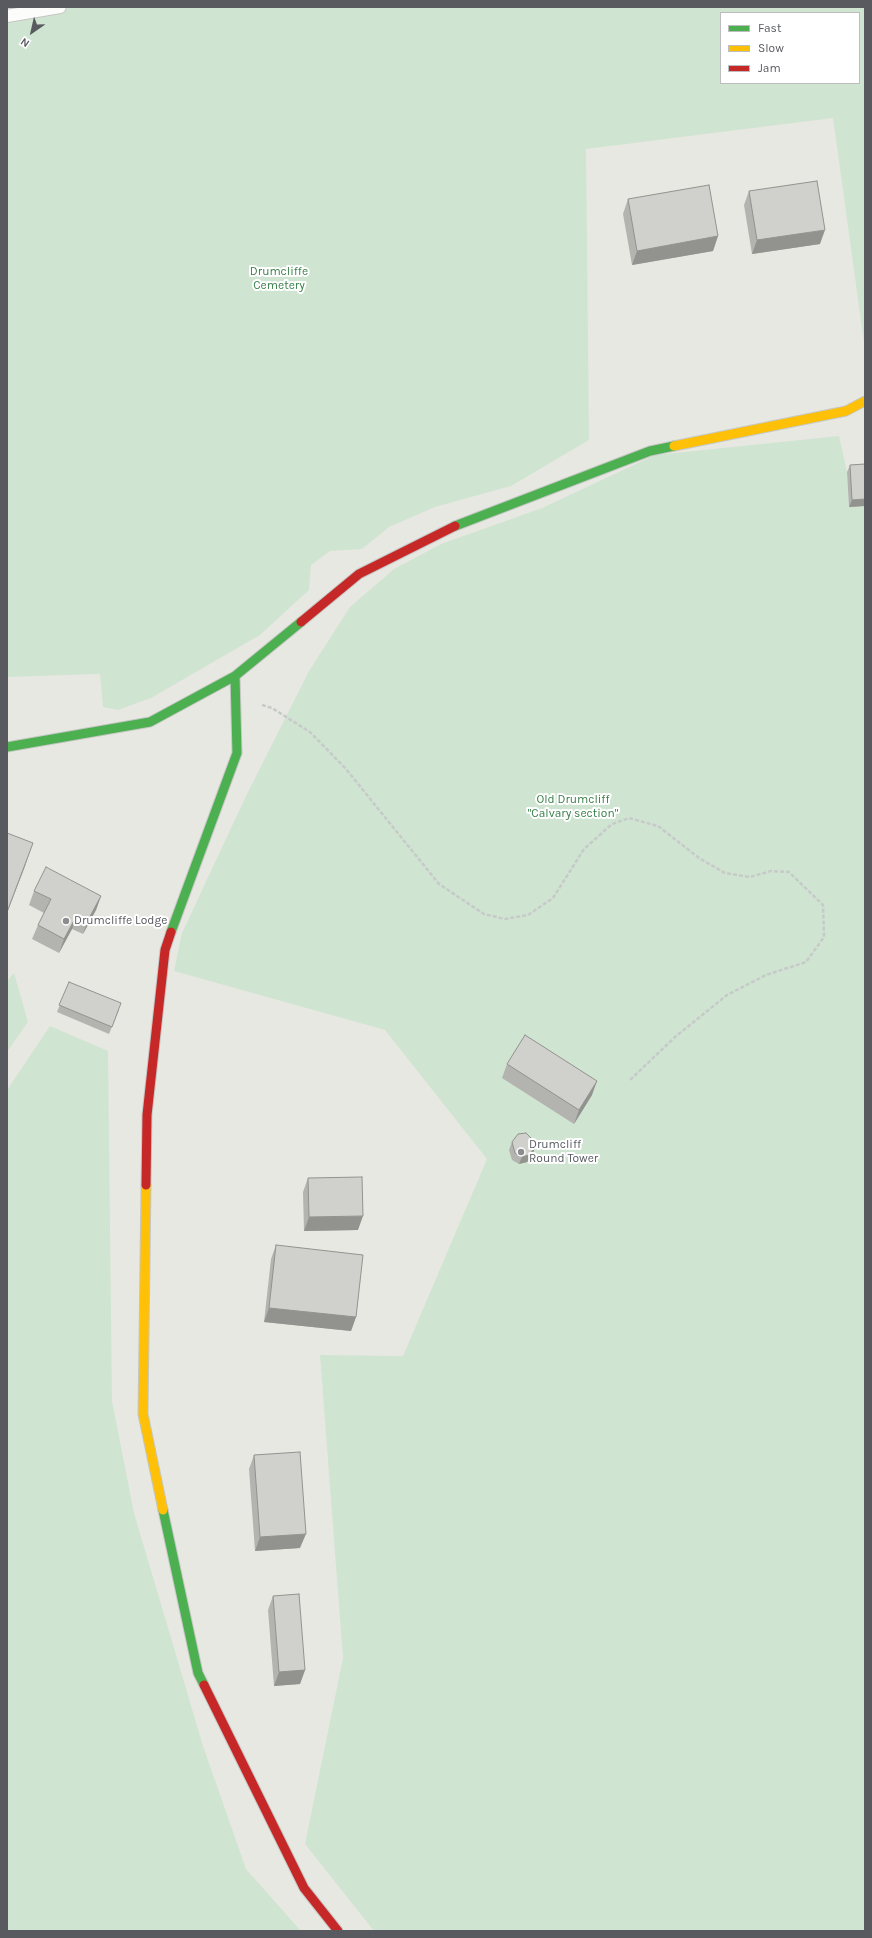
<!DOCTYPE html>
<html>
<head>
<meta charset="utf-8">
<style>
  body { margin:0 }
  #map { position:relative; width:872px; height:1938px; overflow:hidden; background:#e8e8e2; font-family:Karla,sans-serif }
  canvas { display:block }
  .frame { position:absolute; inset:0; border:8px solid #585a60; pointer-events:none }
  .legend { position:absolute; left:720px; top:12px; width:140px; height:72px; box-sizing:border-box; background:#fff; border:1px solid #bcbdbf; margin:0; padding:5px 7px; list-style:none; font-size:12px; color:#585a60 }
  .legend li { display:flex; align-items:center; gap:8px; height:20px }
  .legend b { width:20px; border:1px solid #bcbdbf }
  .north { position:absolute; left:12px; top:12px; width:40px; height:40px; -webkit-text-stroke:3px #fff; paint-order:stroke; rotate:214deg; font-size:11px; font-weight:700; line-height:16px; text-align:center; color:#585a60 }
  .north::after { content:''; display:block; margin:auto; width:14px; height:18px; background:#585a60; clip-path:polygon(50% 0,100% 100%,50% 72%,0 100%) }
</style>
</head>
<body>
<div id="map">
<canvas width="872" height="1938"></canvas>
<div class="frame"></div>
<ul class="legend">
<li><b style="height:5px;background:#4caf50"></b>Fast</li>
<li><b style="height:5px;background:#ffc107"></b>Slow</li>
<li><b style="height:5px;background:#c62828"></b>Jam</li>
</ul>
<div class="north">N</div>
</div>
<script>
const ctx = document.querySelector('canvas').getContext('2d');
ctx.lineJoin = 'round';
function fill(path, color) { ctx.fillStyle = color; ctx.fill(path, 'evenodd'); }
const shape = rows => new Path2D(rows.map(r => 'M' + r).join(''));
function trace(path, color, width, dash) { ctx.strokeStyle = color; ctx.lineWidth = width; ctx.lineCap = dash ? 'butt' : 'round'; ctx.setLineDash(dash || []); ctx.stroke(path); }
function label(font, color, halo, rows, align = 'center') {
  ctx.font = font + ' Karla,sans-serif'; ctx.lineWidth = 4; ctx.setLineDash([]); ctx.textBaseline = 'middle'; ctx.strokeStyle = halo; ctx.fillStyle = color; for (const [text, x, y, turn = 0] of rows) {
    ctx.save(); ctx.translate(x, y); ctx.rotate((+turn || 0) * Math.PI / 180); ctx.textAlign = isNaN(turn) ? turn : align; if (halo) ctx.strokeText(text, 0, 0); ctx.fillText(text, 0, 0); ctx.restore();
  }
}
fill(shape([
  [7,7,865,7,865,350,833,118,586,149,589,440,511,486,435,507,389,527,362,549,330,551,311,565,309,590,260,635,151,698,118,710,103,707,100,674,7,677],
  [721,13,859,13,859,83,721,83],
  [839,436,847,472,849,507,865,506,865,1931,374,1931,305,1844,343,1658,320,1355,403,1356,487,1159,385,1030,174,971,182,933,246,796,309,671,350,607,394,569,441,544,542,508,655,455],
  [14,973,28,1022,7,1052,7,981],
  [50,1026,108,1051,112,1401,134,1513,203,1746,246,1869,301,1931,7,1931,7,1090]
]), '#d0e4d2');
const lane = shape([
  [7,16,60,7]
]);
const fast = shape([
  [455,526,650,451,674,446],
  [7,747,150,722,235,676,301,622],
  [171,932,237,753,235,676],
  [163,1510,198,1673,204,1685]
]);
const slow = shape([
  [674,446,846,411,865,401],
  [146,1185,143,1414,163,1510]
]);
const jam = shape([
  [301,622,359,574,455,526],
  [146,1185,147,1115,165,950,171,932],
  [204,1685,304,1888,338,1931]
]);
trace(lane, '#c5c6c4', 14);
trace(fast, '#c5c7c5', 11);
trace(slow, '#c5c7c5', 11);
trace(jam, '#c5c7c5', 11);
trace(shape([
  [262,705,272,708,310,732,346,769,439,884,484,914,505,919,528,915,553,898,584,849,612,824,629,818,658,826,699,858,725,873,750,877,771,871,789,872,823,905,824,937,806,962,766,975,727,995,675,1037,629,1081]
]), '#c6cac8', 2.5, [4, 2]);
trace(lane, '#fcfcfb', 12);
trace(fast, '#4caf50', 9);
trace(slow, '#ffc107', 9);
trace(jam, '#c62828', 9);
fill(shape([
  [749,191,820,244,752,254,744,205],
  [628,199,718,236,713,251,632,265,623,214],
  [865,464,865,506,849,507,847,472,850,465],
  [34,891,101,896,96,910,83,934,72,929,59,953,32,939,38,925,44,913,29,905],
  [69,982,119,1010,109,1034,57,1012],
  [507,1064,592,1095,574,1124,502,1078],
  [512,1142,532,1156,527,1162,519,1164,512,1160,509,1150],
  [308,1178,358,1230,304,1231,303,1192],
  [276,1245,356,1317,351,1331,264,1322,271,1259],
  [254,1455,300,1548,255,1551,249,1469],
  [273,1596,305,1670,300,1684,274,1686,268,1610]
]), '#b3b3af');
fill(shape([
  [825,230,820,244,752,254,757,240],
  [718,236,713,251,632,265,637,251],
  [865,499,865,506,849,507,852,500],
  [33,843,24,869,7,913,7,912],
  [101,896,96,910,83,934,88,920],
  [77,915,72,929,59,953,64,939],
  [597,1081,592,1095,574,1124,579,1110],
  [535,1148,532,1156,527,1162,519,1164,522,1157],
  [363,1216,358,1230,304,1231,309,1217],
  [269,1308,356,1317,351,1331,264,1322],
  [306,1534,300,1548,255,1551,260,1537],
  [305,1670,300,1684,274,1686,279,1672]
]), '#92928f');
const building = shape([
  [817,181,825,230,757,240,749,191,817,181],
  [709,185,718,236,637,251,628,199,709,185],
  [865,464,865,499,852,500,850,465,865,464],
  [7,833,33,843,7,912,7,833],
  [46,867,101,896,88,920,77,915,64,939,38,925,51,899,34,891,46,867],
  [69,982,121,1003,112,1027,59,1005,69,982],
  [525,1035,597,1081,579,1110,507,1064,525,1035],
  [526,1133,534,1141,535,1148,529,1155,522,1157,515,1153,512,1142,518,1134,526,1133],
  [362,1177,363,1216,309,1217,308,1178,362,1177],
  [276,1245,363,1255,356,1317,269,1308,276,1245],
  [300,1452,306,1534,260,1537,254,1455,300,1452],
  [299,1594,305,1670,279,1672,273,1596,299,1594]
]);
fill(building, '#d0d0cc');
trace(building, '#92928f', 1);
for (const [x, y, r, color] of [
  [66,921,4,"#8a8c8e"],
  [521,1152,4,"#8a8c8e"]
]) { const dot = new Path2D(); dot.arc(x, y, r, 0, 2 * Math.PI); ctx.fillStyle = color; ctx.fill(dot); trace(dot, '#fff', 1.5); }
label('12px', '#387f49', '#fff', [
  ["Drumcliffe",279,272],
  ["Cemetery",279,286],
  ["Old Drumcliff",573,800],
  ["\"Calvary section\"",573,814]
]);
label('12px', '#585a60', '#fff', [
  ["Drumcliffe Lodge",74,921],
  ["Drumcliff",529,1145],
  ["Round Tower",529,1159]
], 'left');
</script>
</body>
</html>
